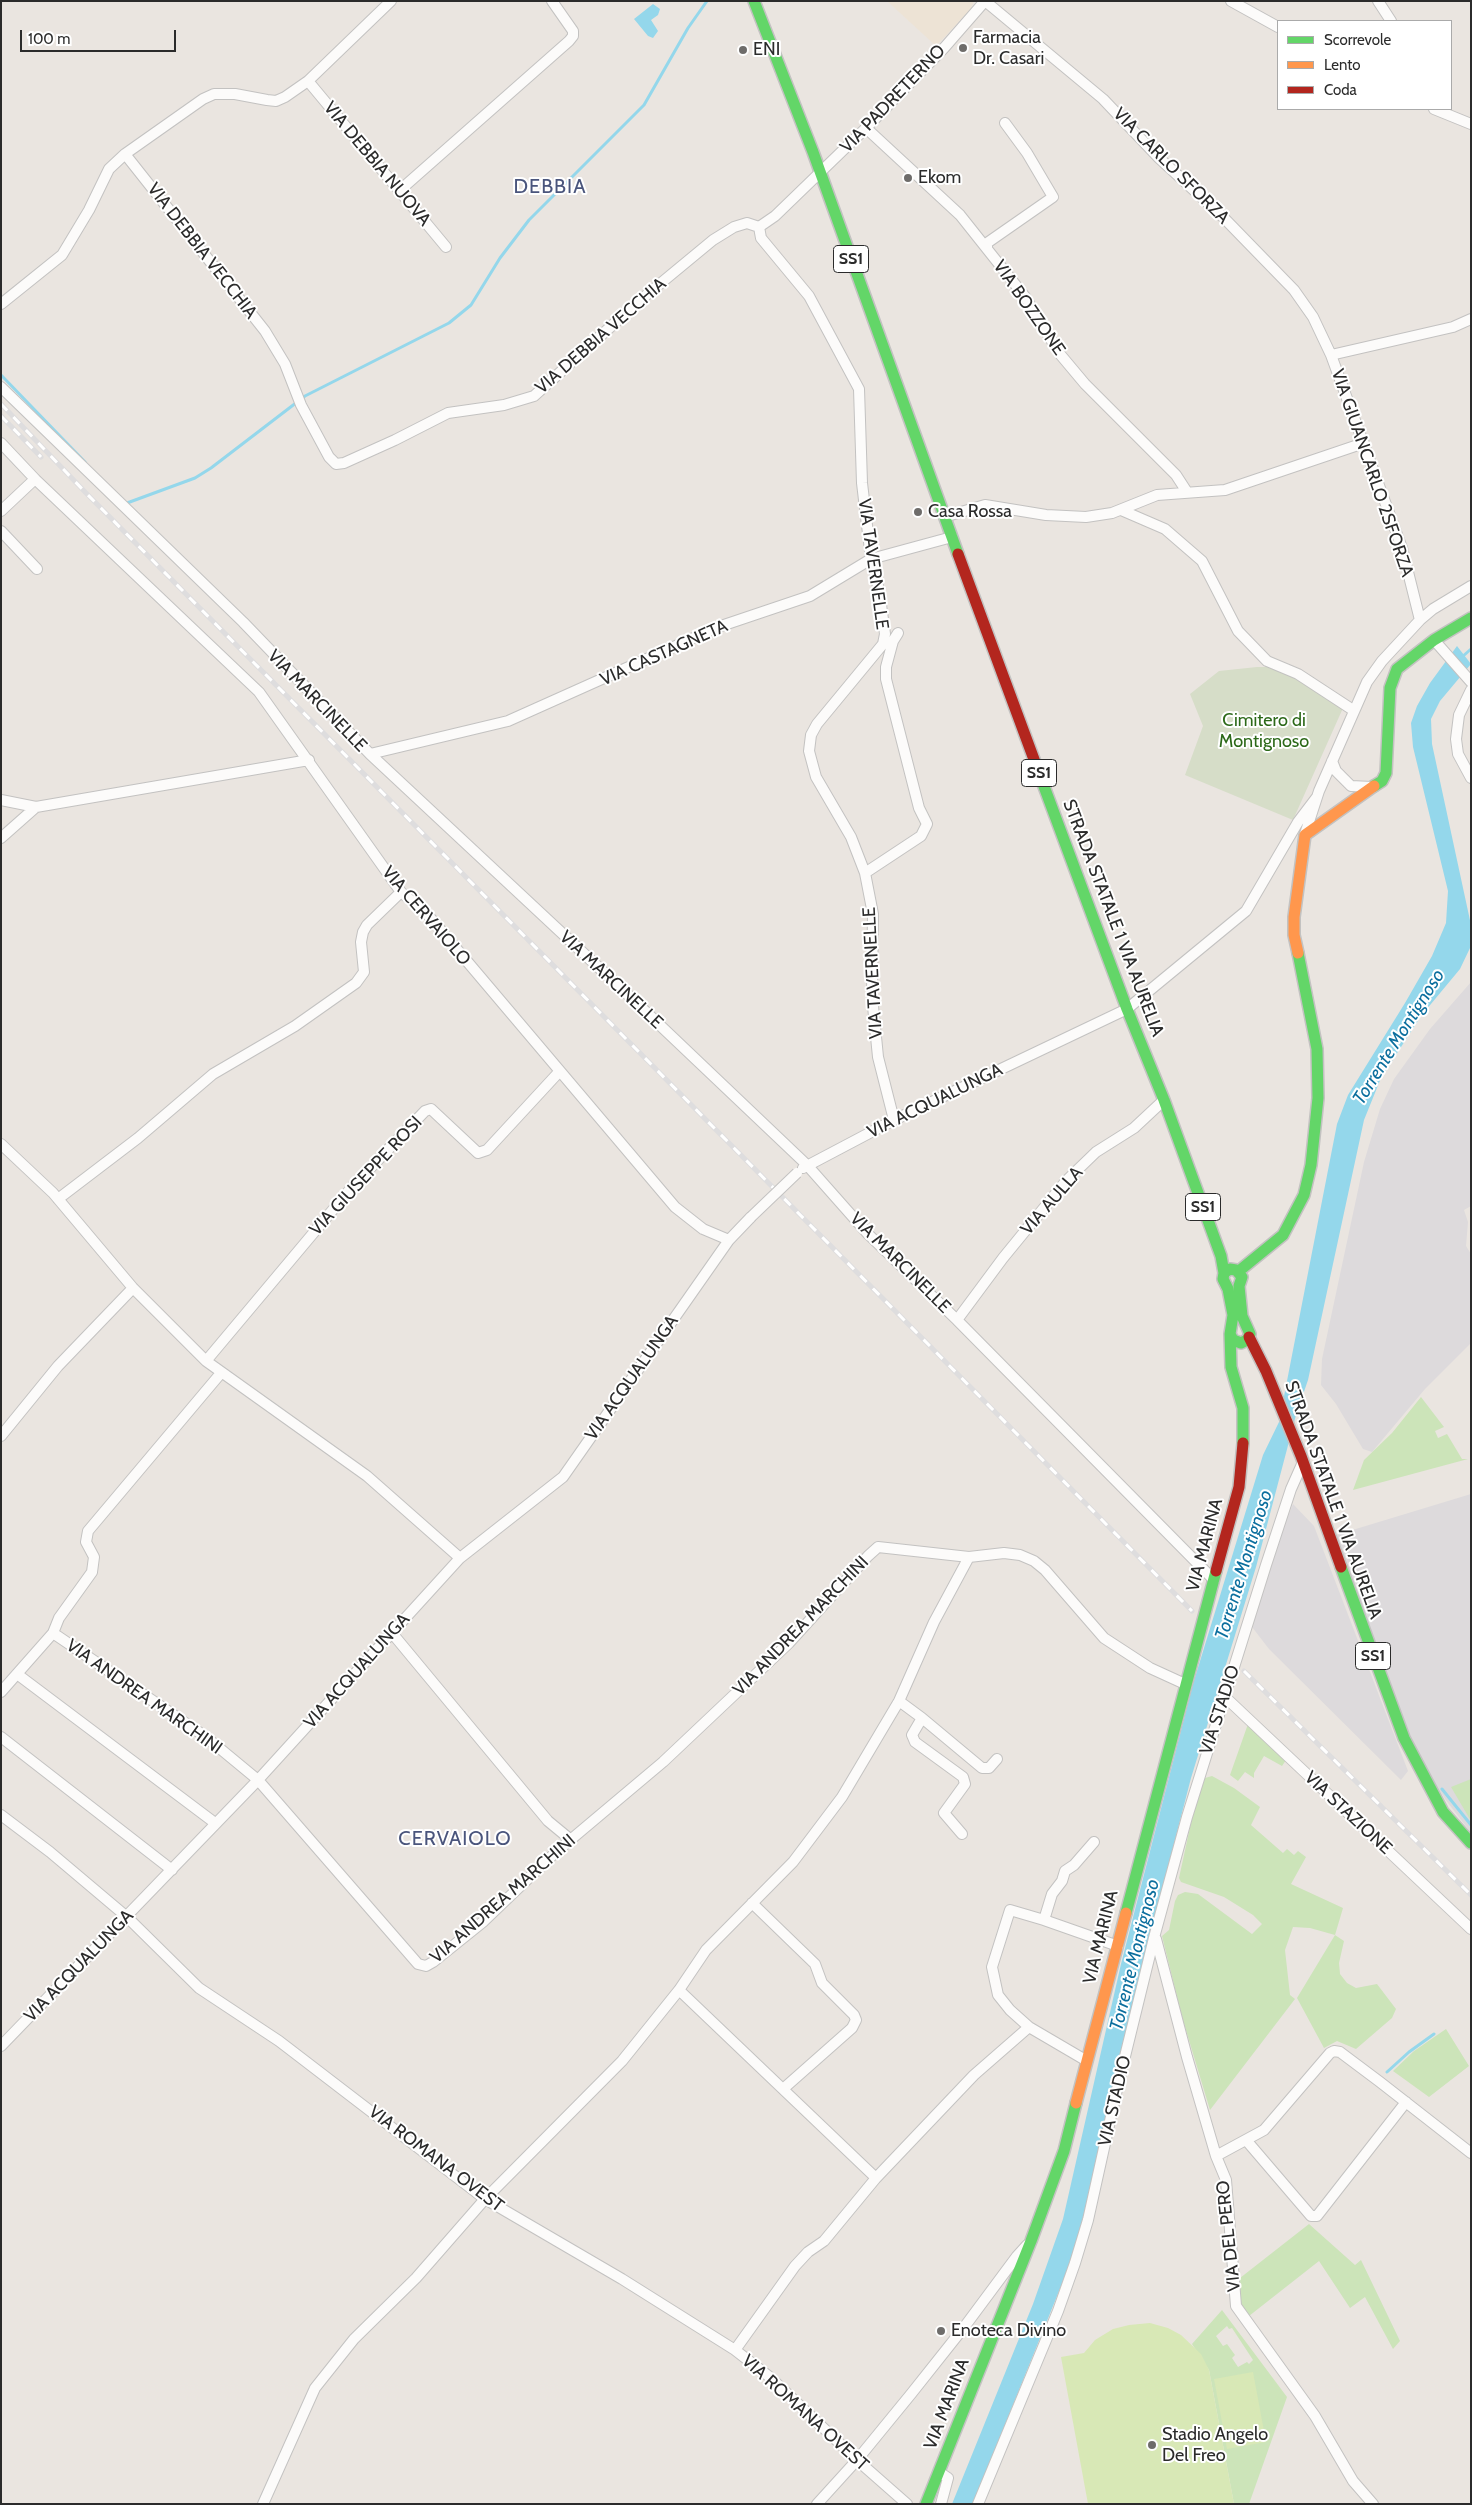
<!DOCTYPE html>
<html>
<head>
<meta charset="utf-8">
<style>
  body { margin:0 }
  #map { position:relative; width:1472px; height:2505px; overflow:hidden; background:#eae5e0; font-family:Cabin,sans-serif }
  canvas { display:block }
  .frame { position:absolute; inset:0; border:2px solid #2b2b2b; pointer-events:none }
  .legend { position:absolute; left:1277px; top:20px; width:175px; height:90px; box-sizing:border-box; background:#fff; border:1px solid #aaa; margin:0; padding:6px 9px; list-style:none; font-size:15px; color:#2b2b2b }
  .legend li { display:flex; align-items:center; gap:10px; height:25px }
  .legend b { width:25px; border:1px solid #aaa }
  .scale { position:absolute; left:20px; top:30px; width:156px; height:22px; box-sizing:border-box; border:2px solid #2b2b2b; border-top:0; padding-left:6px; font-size:15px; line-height:18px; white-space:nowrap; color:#2b2b2b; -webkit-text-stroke:4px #fff; paint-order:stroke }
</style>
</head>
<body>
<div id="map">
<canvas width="1472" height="2505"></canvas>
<div class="frame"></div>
<ul class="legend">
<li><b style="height:6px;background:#63d668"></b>Scorrevole</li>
<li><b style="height:6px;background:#ff974d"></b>Lento</li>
<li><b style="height:6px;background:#b3261e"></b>Coda</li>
</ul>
<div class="scale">100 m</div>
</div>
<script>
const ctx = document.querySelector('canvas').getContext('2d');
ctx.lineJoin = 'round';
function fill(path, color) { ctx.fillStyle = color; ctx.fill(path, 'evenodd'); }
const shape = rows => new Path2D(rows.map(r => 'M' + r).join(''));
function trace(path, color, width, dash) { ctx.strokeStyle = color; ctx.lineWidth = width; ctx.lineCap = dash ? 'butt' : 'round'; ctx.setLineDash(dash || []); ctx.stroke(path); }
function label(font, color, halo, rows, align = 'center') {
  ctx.font = font + ' Cabin,sans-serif'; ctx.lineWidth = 4; ctx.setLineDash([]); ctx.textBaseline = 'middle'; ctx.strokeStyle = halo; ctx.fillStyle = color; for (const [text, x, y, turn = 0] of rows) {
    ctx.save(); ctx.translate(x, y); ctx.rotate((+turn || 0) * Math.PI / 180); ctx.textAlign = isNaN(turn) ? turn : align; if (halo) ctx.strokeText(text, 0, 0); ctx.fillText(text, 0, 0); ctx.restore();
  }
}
fill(shape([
  [1471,982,1471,1206,1464,1210,1468,1222,1466,1246,1471,1254,1471,1343,1425,1389,1372,1452,1363,1449,1336,1404,1321,1385,1322,1359,1364,1162,1380,1109,1394,1079,1430,1029],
  [1471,1494,1471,1833,1445,1799,1414,1752,1336,1535],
  [1293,1504,1314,1526,1408,1771,1401,1780,1269,1649,1252,1627,1277,1543]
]), '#dddadc');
fill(shape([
  [887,1,974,1,971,9,936,46]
]), '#ede3d5');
fill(shape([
  [1421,1397,1444,1427,1435,1431,1438,1438,1447,1434,1462,1459,1468,1459,1353,1490,1364,1460,1392,1433],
  [1248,1724,1286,1760,1282,1766,1264,1756,1254,1773,1254,1778,1245,1772,1238,1781,1230,1775],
  [1212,1776,1234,1788,1260,1807,1251,1825,1283,1853,1287,1849,1294,1855,1298,1851,1306,1857,1291,1884,1343,1908,1335,1935,1344,1941,1339,1963,1340,1974,1347,1983,1356,1988,1377,1984,1396,2009,1392,2018,1356,2049,1337,2041,1324,2048,1297,1998,1335,1935,1310,1928,1293,1927,1285,1950,1290,1995,1295,1999,1210,2110,1182,2017,1162,1936,1169,1930,1175,1901,1178,1895,1185,1892,1198,1894,1252,1934,1262,1924,1253,1915,1224,1897,1181,1882,1179,1878,1197,1795,1205,1778],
  [1471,1779,1471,1821,1451,1787],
  [1446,2029,1469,2066,1429,2097,1393,2071,1414,2051],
  [1309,2224,1355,2265,1361,2260,1400,2341,1393,2349,1365,2297,1350,2308,1319,2261,1249,2316,1241,2305,1240,2278],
  [1222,2310,1287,2397,1249,2504,1234,2504,1209,2370,1192,2344],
  [1227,2326,1229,2329,1232,2328,1253,2360,1249,2364,1247,2362,1238,2367,1232,2358,1235,2355,1227,2344,1223,2346,1216,2336]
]), '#cce4b9');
fill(shape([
  [1257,667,1271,667,1303,679,1343,708,1293,820,1185,775,1203,726,1190,694,1219,671]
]), '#d6ddc8');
fill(shape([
  [1150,2323,1168,2328,1181,2335,1201,2354,1209,2370,1234,2504,1088,2504,1061,2357,1084,2353,1095,2340,1113,2329,1129,2325],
  [1253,2372,1266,2442,1227,2449,1214,2379]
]), '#d8e8b6');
fill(shape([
  [653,4,660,9,658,15,651,20,658,31,653,38,648,36,634,19],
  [1457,646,1471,664,1440,701,1431,719,1432,744,1471,925,1470,948,1460,969,1421,1016,1381,1078,1364,1120,1308,1380,1296,1415,1256,1567,1191,1778,1129,2018,1080,2233,1072,2259,973,2504,952,2504,1033,2304,1063,2219,1121,1964,1193,1684,1263,1455,1279,1422,1337,1124,1348,1095,1405,1003,1432,956,1446,923,1448,891,1413,747,1411,723,1417,706,1430,683]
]), '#94d7eb');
trace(shape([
  [1,375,85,462],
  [125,502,127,503,195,478,211,468,305,396,449,323,471,305,500,258,529,220,644,105,688,28,707,1],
  [1462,657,1471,649],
  [1442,1789,1471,1825],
  [1387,2072,1409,2052,1434,2034]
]), '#94d7eb', 3);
const street = shape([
  [985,1,1103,99,1159,158,1222,216,1294,290,1313,317,1331,355,1402,548,1420,620],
  [1231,1,1278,27],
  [1378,1,1391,21],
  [308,81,446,247],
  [1434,109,1471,124],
  [866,128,960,215,1026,298,1059,353,1085,384,1176,475,1187,492],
  [125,154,265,331,285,364,301,405,329,457,336,464,344,463,395,440,448,413,504,405,534,396,638,302,713,240,734,227,747,223,759,227],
  [399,191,569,41,573,36,573,31,552,1],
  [987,249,987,243,1053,197,1027,153,1005,123],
  [1,304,62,255,89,210,109,169,125,154,203,99,214,94,235,94,267,100,276,101,285,97,308,81,391,1],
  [1331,355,1453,327,1471,319],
  [1,387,243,622,370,754,625,992,807,1165,868,1234,957,1320,1214,1580],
  [1,443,35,479,259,692,401,892,427,914,675,1207,703,1229,729,1240],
  [1121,510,1165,529,1202,561,1238,631,1267,661,1298,674,1353,710],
  [1,511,35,479],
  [944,517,985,505,1046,515,1086,517,1112,513,1157,495,1225,490,1364,443],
  [1,531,37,569],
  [1434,640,1471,682],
  [1471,690,1459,715,1456,739,1458,754,1471,778],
  [370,754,508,721,718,627,810,596,871,559,952,537],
  [1332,761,1336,771,1351,786,1372,787],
  [1,800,36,807,309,760],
  [1305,834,1319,791,1367,682,1382,661,1420,620,1433,609,1471,586],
  [1,838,36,807],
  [865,873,921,836,927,824,919,808,886,679,886,667,893,641,898,633],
  [894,1120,878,1057,872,996,873,914,865,873,851,837,816,777,809,751,811,735,817,724,883,644,885,634,879,590,871,559,862,483,859,389,809,296,761,238,759,227,775,216,866,128,944,48,985,1],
  [1,1144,53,1193,133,1288,206,1361,367,1476,460,1558],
  [803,1168,894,1120,1127,1009,1246,911,1298,822,1317,797],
  [58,1199,138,1138,213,1074,295,1026,356,983,364,972,361,942,363,932,367,925,401,892],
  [957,1320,1003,1258,1066,1181,1096,1152,1134,1128,1164,1100],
  [206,1361,352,1187,425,1111,431,1109,478,1153,487,1150,559,1072],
  [1,1436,58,1366,133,1288],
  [53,1633,206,1737,258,1780,418,1964,426,1966,433,1962,484,1921,556,1852,663,1762,789,1643,868,1556,878,1547,969,1557,1004,1553,1020,1555,1034,1561,1045,1570,1104,1638,1150,1668,1185,1684],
  [392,1633,548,1821,571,1840],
  [17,1674,215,1823],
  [1,1692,53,1633,59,1618,92,1572,94,1557,86,1542,88,1531,221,1373],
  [1224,1696,1471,1929],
  [899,1701,922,1718,912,1735,915,1742,963,1777,965,1784,944,1813,962,1834],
  [922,1718,982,1768,989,1768,997,1759],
  [1,1737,172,1870],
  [1,1815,50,1852,127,1917,199,1988,279,2041,485,2199,622,2279,735,2350,771,2378,857,2460,907,2504],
  [752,1903,815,1964,822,1983,854,2015,856,2020,852,2028,783,2089],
  [1044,1920,1118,1946],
  [1156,1939,1187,2057,1216,2156,1226,2180,1236,2306,1315,2416,1353,2481,1373,2504],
  [679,1990,876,2178],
  [1,2046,258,1780,460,1558,563,1477,729,1240,751,1217],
  [1087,2061,1029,2027,1010,2010,998,1995,992,1967,1010,1910,1044,1920,1052,1894,1062,1881,1065,1871,1074,1865,1094,1842],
  [1246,2140,1311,2216,1317,2216,1406,2102],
  [1216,2156,1264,2130,1330,2053,1334,2051,1340,2052,1380,2082,1471,2153],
  [735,2350,795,2266,808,2252,824,2241,876,2178,974,2075,1029,2027],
  [939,2472,948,2478,941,2504],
  [263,2504,315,2388,354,2339,416,2278,485,2199,622,2061,679,1990,706,1950,793,1862,842,1797,899,1701,934,1622,969,1557],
  [817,2504,857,2460,911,2394,965,2326,1017,2256,1027,2245],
  [978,2504,1058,2311,1075,2263,1088,2220,1118,2085,1155,1934,1187,1817,1266,1565,1291,1489,1303,1462]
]);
const fast = shape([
  [754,1,813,152,958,554],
  [1042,781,1127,1009,1164,1100,1221,1256,1224,1273],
  [1374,786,1382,781,1386,773,1390,688,1397,669,1434,640,1471,618],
  [1230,1269,1236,1270,1242,1277,1239,1286,1242,1316,1250,1334,1247,1340,1241,1343,1233,1340,1230,1334,1233,1315,1228,1289,1223,1279,1224,1273,1230,1269],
  [1239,1271,1283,1235,1304,1195,1311,1165,1318,1098,1317,1049,1298,953],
  [1230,1334,1231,1367,1243,1408,1243,1443],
  [1341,1567,1404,1738,1443,1812,1471,1843],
  [1126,1913,1216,1571],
  [926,2504,1031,2241,1064,2151,1076,2103]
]);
const slow = shape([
  [1298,953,1294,935,1294,917,1305,835,1374,786],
  [1076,2103,1126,1913]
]);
const jam = shape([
  [958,554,1042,781],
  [1249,1337,1266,1371,1301,1456,1341,1567],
  [1216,1571,1239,1487,1243,1443]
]);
trace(street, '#c3c2c1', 12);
trace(fast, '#c3c2c1', 14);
trace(slow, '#c3c2c1', 14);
trace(jam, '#c3c2c1', 14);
trace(street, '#fcfbfa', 10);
trace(fast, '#63d668', 11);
trace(slow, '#ff974d', 11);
trace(jam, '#b3261e', 11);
const rail = shape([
  [1,404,86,493,1192,1611],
  [1,416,41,457],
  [1244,1671,1471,1895]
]);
trace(rail, '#deddde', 5);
trace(rail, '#fff', 3, [9]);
const streetBridge = shape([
  [751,1217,797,1173]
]);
trace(streetBridge, '#c3c2c1', 12, []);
trace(streetBridge, '#fcfbfa', 10);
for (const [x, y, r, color] of [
  [963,48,5,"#6e6c6a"],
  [743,50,5,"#6e6c6a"],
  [908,178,5,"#6e6c6a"],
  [918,512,5,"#6e6c6a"],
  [941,2331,5,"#6e6c6a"],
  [1152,2445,5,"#6e6c6a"]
]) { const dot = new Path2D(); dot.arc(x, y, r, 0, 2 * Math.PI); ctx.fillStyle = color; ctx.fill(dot); trace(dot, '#fff', 2); }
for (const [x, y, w] of [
  [851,259,35],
  [1039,773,35],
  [1203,1207,35],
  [1373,1656,35]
]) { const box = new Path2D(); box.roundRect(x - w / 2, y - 13.5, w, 27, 4); ctx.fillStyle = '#fff'; ctx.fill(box); trace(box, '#2b2b2b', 1); }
label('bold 16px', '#2b2b2b', null, [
  ["SS1",851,259],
  ["SS1",1039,773],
  ["SS1",1203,1207],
  ["SS1",1373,1656]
]);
label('18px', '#2b2b2b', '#fff', [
  ["Farmacia",973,38],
  ["Dr. Casari",973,59],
  ["ENI",753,50],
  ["Ekom",918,178],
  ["Casa Rossa",928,512],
  ["Enoteca Divino",951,2331],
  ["Stadio Angelo",1162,2435],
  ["Del Freo",1162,2456]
], 'left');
label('18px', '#2b2b2b', '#fff', [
  ["VIA PADRETERNO",893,99,-46],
  ["VIA DEBBIA NUOVA",377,164,50],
  ["VIA CARLO SFORZA",1171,166,45],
  ["VIA DEBBIA VECCHIA",202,251,52],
  ["VIA BOZZONE",1029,308,55],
  ["VIA DEBBIA VECCHIA",601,336,-41],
  ["VIA GIUANCARLO 2SFORZA",1372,473,71],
  ["VIA TAVERNELLE",873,564,82],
  ["VIA CASTAGNETA",664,653,-24],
  ["VIA MARCINELLE",317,701,46],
  ["VIA CERVAIOLO",426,916,49],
  ["STRADA STATALE 1 VIA AURELIA",1113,918,69],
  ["VIA TAVERNELLE",873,973,-93],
  ["VIA MARCINELLE",611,980,43],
  ["VIA ACQUALUNGA",935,1101,-26],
  ["VIA GIUSEPPE ROSI",366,1176,-47],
  ["VIA AULLA",1052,1201,-49],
  ["VIA MARCINELLE",900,1263,45],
  ["VIA ACQUALUNGA",632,1378,-55],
  ["STRADA STATALE 1 VIA AURELIA",1333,1500,70],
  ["VIA MARINA",1205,1545,-75],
  ["VIA ANDREA MARCHINI",801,1626,-46],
  ["VIA ACQUALUNGA",357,1671,-48],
  ["VIA ANDREA MARCHINI",144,1697,35],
  ["VIA STADIO",1220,1710,-72],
  ["VIA STAZIONE",1348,1813,43],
  ["VIA ANDREA MARCHINI",503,1899,-41],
  ["VIA MARINA",1101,1937,-76],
  ["VIA ACQUALUNGA",79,1966,-46],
  ["VIA STADIO",1115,2101,-77],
  ["VIA ROMANA OVEST",436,2159,37],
  ["VIA DEL PERO",1229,2236,-96],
  ["VIA MARINA",947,2404,-69],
  ["VIA ROMANA OVEST",805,2413,42]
]);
label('18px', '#2c6919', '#fff', [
  ["Cimitero di",1264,721],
  ["Montignoso",1264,742]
]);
label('italic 19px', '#0c6f9e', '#fff', [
  ["Torrente Montignoso",1399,1037,-58],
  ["Torrente Montignoso",1244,1565,-73],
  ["Torrente Montignoso",1135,1955,-76]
]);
ctx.letterSpacing = '1px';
label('20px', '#4a557c', '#fff', [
  ["DEBBIA",550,187],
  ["CERVAIOLO",455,1839]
]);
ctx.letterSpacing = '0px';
</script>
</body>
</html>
